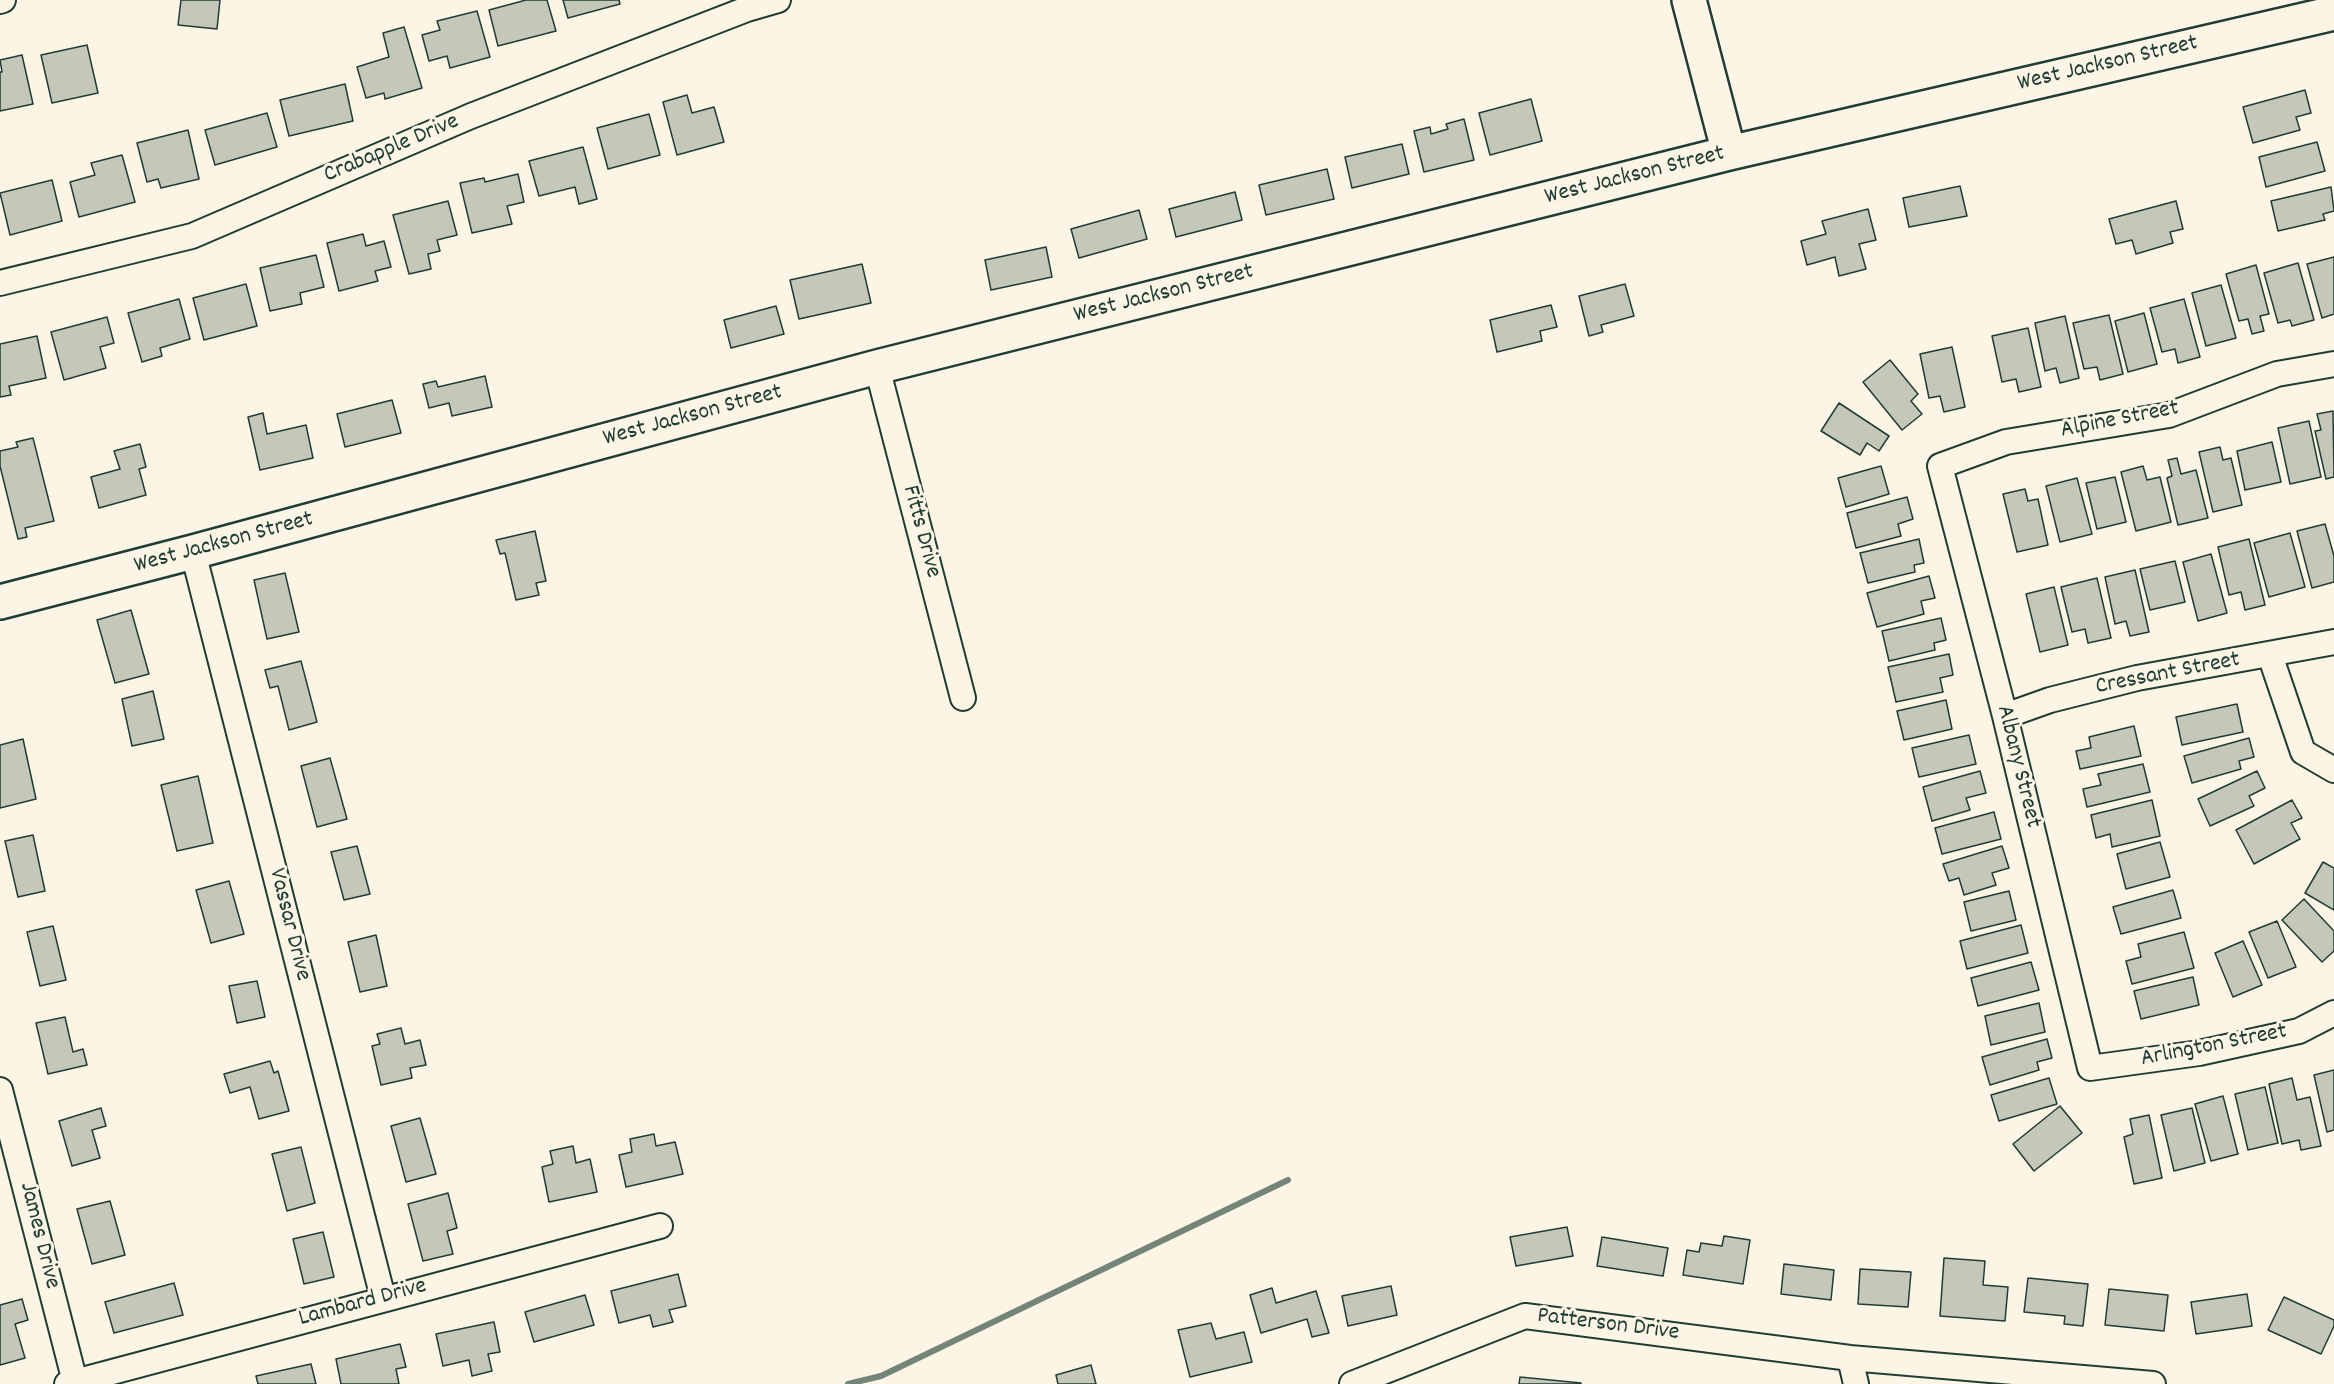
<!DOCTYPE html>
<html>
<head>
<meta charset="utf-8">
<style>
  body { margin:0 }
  canvas { display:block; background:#fcf5e5 }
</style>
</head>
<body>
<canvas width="2334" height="1384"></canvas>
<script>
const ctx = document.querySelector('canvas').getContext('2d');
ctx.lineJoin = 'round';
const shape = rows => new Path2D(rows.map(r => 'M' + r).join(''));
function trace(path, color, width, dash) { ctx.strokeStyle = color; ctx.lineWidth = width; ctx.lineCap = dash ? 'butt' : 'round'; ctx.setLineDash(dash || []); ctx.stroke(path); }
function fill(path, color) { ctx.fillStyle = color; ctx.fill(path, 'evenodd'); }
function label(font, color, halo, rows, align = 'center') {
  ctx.font = font + ' Dekko,sans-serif'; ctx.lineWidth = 6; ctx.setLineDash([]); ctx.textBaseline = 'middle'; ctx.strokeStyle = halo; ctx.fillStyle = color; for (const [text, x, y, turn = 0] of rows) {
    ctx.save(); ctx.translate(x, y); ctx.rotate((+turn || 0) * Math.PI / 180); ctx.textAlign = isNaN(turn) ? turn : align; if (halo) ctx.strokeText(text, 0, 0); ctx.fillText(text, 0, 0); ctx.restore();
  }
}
trace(shape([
  [848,1384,881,1376,1288,1180]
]), '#758479', 6);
const building = shape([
  [181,0,220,0,217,29,178,25,181,0],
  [526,0,547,0,556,31,498,46,489,10,526,0],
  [563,0,619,0,620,4,568,18,563,0],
  [477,11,490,57,450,68,447,56,429,61,422,35,440,30,437,21,477,11],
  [404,27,422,88,385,99,384,93,366,98,357,67,389,57,383,33,404,27],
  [87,45,98,93,52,103,41,55,87,45],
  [22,55,33,104,0,111,0,72,2,72,0,60,22,55],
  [345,84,353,121,289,136,280,100,345,84],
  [2305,90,2311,113,2296,117,2300,130,2253,143,2243,107,2305,90],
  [687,95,692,113,714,107,724,142,677,155,663,102,687,95],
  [1531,99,1542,141,1490,155,1479,113,1531,99],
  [267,113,277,147,215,165,205,130,267,113],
  [649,114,660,155,608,169,597,128,649,114],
  [1464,119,1474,160,1424,172,1414,131,1430,127,1431,134,1448,129,1446,124,1464,119],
  [188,130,199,179,161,188,158,179,147,182,137,143,188,130],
  [2317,142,2325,171,2266,187,2259,157,2317,142],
  [1402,144,1409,174,1352,188,1345,157,1402,144],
  [583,147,597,199,579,204,575,187,539,196,529,161,583,147],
  [122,155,135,202,79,217,70,182,95,175,91,163,122,155],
  [1327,169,1334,199,1266,215,1259,185,1327,169],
  [518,174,524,202,507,206,512,224,472,233,460,183,484,178,485,182,518,174],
  [52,180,62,221,10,235,0,193,52,180],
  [1960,186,1967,216,1909,227,1903,198,1960,186],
  [2331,187,2334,211,2323,214,2325,220,2278,231,2271,201,2331,187],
  [1235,192,1242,220,1176,237,1169,209,1235,192],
  [448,201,457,235,437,240,440,251,428,254,431,269,409,274,393,215,448,201],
  [2176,201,2183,229,2170,232,2173,243,2136,254,2132,240,2116,244,2109,219,2176,201],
  [1868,209,1876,240,1859,244,1866,269,1839,276,1835,257,1807,265,1801,241,1826,234,1822,221,1868,209],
  [1139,210,1147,239,1079,258,1071,229,1139,210],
  [363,234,366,246,384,241,391,267,375,271,378,281,339,291,327,243,363,234],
  [1046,247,1052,277,991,290,985,260,1046,247],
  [316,255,324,287,300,293,302,304,270,311,260,268,316,255],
  [2334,257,2334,314,2322,318,2307,264,2334,257],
  [2298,263,2314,320,2292,326,2290,320,2278,323,2264,273,2298,263],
  [862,264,871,303,799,319,790,280,862,264],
  [2256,265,2269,314,2260,316,2264,331,2252,334,2248,319,2239,321,2226,274,2256,265],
  [246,284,257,326,204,340,193,298,246,284],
  [1625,284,1634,316,1601,325,1603,332,1589,336,1579,296,1625,284],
  [2221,285,2236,338,2206,346,2192,293,2221,285],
  [179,299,190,339,160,348,162,356,142,362,128,313,179,299],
  [2184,299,2200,357,2178,363,2175,349,2162,352,2150,308,2184,299],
  [1551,305,1557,327,1540,331,1542,341,1497,352,1490,320,1551,305],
  [776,306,784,334,731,348,724,320,776,306],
  [2144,313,2157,364,2128,372,2115,321,2144,313],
  [2109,315,2123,374,2100,380,2097,367,2084,369,2073,323,2109,315],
  [2065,316,2079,378,2060,383,2056,368,2045,371,2035,323,2065,316],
  [107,317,114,343,100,347,106,368,64,380,51,332,107,317],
  [2028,328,2041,387,2019,392,2016,379,2002,382,1992,336,2028,328],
  [37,336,46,378,9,386,11,395,0,397,0,344,37,336],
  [1952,347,1965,407,1944,412,1940,396,1929,398,1920,354,1952,347],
  [1890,360,1918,394,1911,401,1922,414,1902,430,1863,382,1890,360],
  [485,376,492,407,452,416,449,403,429,408,423,384,436,381,438,387,485,376],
  [392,400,401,433,345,447,337,414,392,400],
  [1839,403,1889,436,1879,451,1867,443,1860,455,1821,431,1839,403],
  [2333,411,2334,477,2326,479,2315,431,2321,430,2317,414,2333,411],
  [263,413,267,434,306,425,313,458,260,470,248,417,263,413],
  [2309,421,2321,477,2290,484,2278,428,2309,421],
  [33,438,54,521,25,528,27,537,18,539,0,466,0,451,18,447,16,442,33,438],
  [2272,442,2281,482,2245,490,2237,451,2272,442],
  [140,444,146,467,139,469,146,495,99,508,91,477,120,469,114,451,140,444],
  [2220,447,2223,460,2231,458,2242,505,2213,512,2199,452,2220,447],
  [2177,458,2181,474,2196,470,2208,518,2178,525,2167,478,2172,476,2168,460,2177,458],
  [1881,466,1889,494,1846,507,1838,478,1881,466],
  [2143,466,2147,480,2160,477,2171,522,2136,531,2121,472,2143,466],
  [2115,477,2126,522,2097,529,2086,483,2115,477],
  [2077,478,2092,534,2060,542,2046,486,2077,478],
  [2025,489,2028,501,2038,499,2048,545,2017,552,2003,494,2025,489],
  [1907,497,1913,519,1898,524,1901,536,1856,548,1847,513,1907,497],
  [2325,524,2334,556,2334,582,2312,588,2297,531,2325,524],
  [535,531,546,581,536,583,539,595,516,600,505,553,500,554,496,540,535,531],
  [2290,533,2305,587,2269,597,2254,543,2290,533],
  [1919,539,1924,563,1914,565,1915,572,1868,583,1860,553,1919,539],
  [2249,539,2265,605,2245,610,2241,592,2229,595,2218,547,2249,539],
  [2211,554,2227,613,2198,621,2183,562,2211,554],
  [2175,561,2185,602,2150,610,2140,569,2175,561],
  [2135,570,2149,632,2130,636,2126,621,2115,624,2105,577,2135,570],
  [285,573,299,632,267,639,254,580,285,573],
  [1929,576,1935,598,1921,601,1924,614,1877,627,1867,593,1929,576],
  [2097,578,2111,638,2088,643,2085,629,2072,632,2061,587,2097,578],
  [2054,587,2068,645,2040,652,2026,594,2054,587],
  [131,610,149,674,115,683,97,620,131,610],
  [1941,618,1946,640,1934,643,1935,650,1889,661,1882,631,1941,618],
  [1949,654,1953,675,1940,678,1943,692,1896,702,1888,667,1949,654],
  [301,661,317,722,289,730,278,686,270,688,265,670,301,661],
  [153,691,164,739,132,746,122,699,153,691],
  [1946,700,1952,729,1904,740,1897,711,1946,700],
  [2237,704,2243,732,2182,745,2176,717,2237,704],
  [2134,726,2141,756,2080,769,2076,751,2091,748,2089,737,2134,726],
  [1969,735,1976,764,1919,777,1912,748,1969,735],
  [2249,738,2254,757,2239,761,2241,769,2192,783,2184,756,2249,738],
  [23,739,36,799,0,808,0,745,23,739],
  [330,758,347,819,317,827,301,766,330,758],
  [2143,764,2150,792,2087,807,2083,789,2101,785,2098,774,2143,764],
  [1980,771,1986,793,1966,798,1970,810,1932,821,1923,787,1980,771],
  [2257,771,2265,788,2249,796,2254,806,2210,826,2198,799,2257,771],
  [198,776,213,843,177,851,161,785,198,776],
  [2152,800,2160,836,2112,847,2110,834,2096,838,2091,815,2152,800],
  [2292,800,2302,818,2291,823,2300,839,2254,864,2236,830,2292,800],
  [1994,812,2001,839,1942,854,1935,828,1994,812],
  [33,835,45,891,18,897,5,841,33,835],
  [2160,842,2170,877,2126,889,2117,854,2160,842],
  [357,846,370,894,344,900,331,852,357,846],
  [2002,846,2009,868,1992,873,1996,885,1964,895,1959,878,1949,881,1943,864,2002,846],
  [2323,862,2334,868,2334,910,2305,893,2323,862],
  [229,881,244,934,211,943,196,890,229,881],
  [2173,890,2181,918,2121,934,2113,907,2173,890],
  [2009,891,2016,920,1971,931,1964,902,2009,891],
  [2304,899,2334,931,2334,951,2322,962,2282,920,2304,899],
  [2277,921,2296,967,2268,978,2249,932,2277,921],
  [2021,925,2028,953,1967,969,1960,941,2021,925],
  [53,926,66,980,40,986,27,932,53,926],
  [2184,932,2194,968,2132,984,2126,961,2141,957,2138,944,2184,932],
  [376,935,387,986,360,992,348,942,376,935],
  [2243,941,2262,985,2233,997,2215,953,2243,941],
  [2031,962,2039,990,1978,1006,1971,978,2031,962],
  [2193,977,2199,1005,2141,1019,2134,991,2193,977],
  [257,981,265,1017,237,1023,229,986,257,981],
  [2039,1003,2045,1032,1991,1045,1985,1016,2039,1003],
  [65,1017,73,1052,83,1049,87,1065,48,1074,36,1023,65,1017],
  [401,1028,405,1044,420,1040,426,1065,410,1068,412,1078,381,1085,372,1046,380,1044,377,1034,401,1028],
  [2047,1039,2052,1058,2037,1062,2039,1070,1990,1085,1982,1057,2047,1039],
  [270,1061,274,1073,278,1071,289,1111,259,1119,250,1087,230,1093,224,1074,270,1061],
  [2334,1070,2334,1130,2327,1132,2314,1075,2334,1070],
  [2049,1078,2057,1104,1999,1121,1991,1095,2049,1078],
  [2292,1078,2297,1100,2310,1097,2321,1146,2301,1150,2299,1140,2282,1144,2269,1084,2292,1078],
  [2265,1087,2278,1143,2248,1150,2235,1094,2265,1087],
  [2223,1096,2238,1154,2211,1161,2195,1104,2223,1096],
  [2060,1106,2082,1133,2034,1171,2013,1144,2060,1106],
  [101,1108,106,1126,92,1130,100,1158,72,1166,59,1121,101,1108],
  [2192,1108,2205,1163,2174,1171,2161,1115,2192,1108],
  [2149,1115,2162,1178,2134,1184,2124,1137,2133,1134,2130,1119,2149,1115],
  [420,1118,436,1174,406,1182,391,1126,420,1118],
  [654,1134,656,1146,675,1142,683,1174,626,1187,619,1155,632,1152,630,1139,654,1134],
  [573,1146,576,1163,590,1159,597,1192,549,1202,542,1167,553,1164,550,1151,573,1146],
  [301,1147,315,1203,287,1211,272,1154,301,1147],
  [448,1193,457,1228,447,1231,453,1254,423,1261,408,1204,448,1193],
  [110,1201,125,1255,92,1264,77,1209,110,1201],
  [1567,1227,1573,1256,1516,1266,1510,1237,1567,1227],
  [323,1232,334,1277,304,1284,293,1239,323,1232],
  [1724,1236,1750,1240,1743,1284,1683,1275,1687,1250,1699,1252,1701,1243,1722,1246,1724,1236],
  [1602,1237,1668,1248,1663,1276,1597,1266,1602,1237],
  [1944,1258,1985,1261,1983,1285,2008,1287,2005,1321,1940,1316,1944,1258],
  [1784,1264,1834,1270,1831,1300,1781,1294,1784,1264],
  [1860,1269,1911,1272,1908,1307,1858,1304,1860,1269],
  [678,1274,686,1306,669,1310,673,1322,653,1327,650,1315,619,1323,611,1291,678,1274],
  [2028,1278,2088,1284,2083,1326,2064,1324,2065,1316,2024,1312,2028,1278],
  [174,1283,183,1315,114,1333,105,1302,174,1283],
  [1391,1286,1397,1315,1348,1326,1342,1296,1391,1286],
  [1272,1288,1276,1303,1316,1291,1329,1333,1312,1337,1307,1319,1261,1333,1250,1295,1272,1288],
  [2109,1289,2168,1295,2164,1331,2105,1325,2109,1289],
  [2247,1294,2252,1326,2196,1334,2191,1302,2247,1294],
  [585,1295,594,1325,534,1342,525,1312,585,1295],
  [2284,1297,2334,1320,2334,1326,2321,1354,2268,1330,2284,1297],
  [22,1299,28,1320,15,1324,25,1358,0,1365,0,1305,22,1299],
  [494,1322,500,1352,488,1354,492,1371,472,1376,469,1360,443,1366,436,1334,494,1322],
  [1211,1323,1216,1339,1244,1332,1252,1362,1190,1377,1178,1330,1211,1323],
  [400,1344,406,1367,396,1369,399,1384,341,1384,336,1359,400,1344],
  [311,1364,316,1384,258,1384,256,1376,311,1364],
  [1091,1365,1096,1384,1058,1384,1056,1375,1091,1365],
  [1520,1377,1581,1383,1581,1384,1519,1384,1520,1377]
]);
fill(building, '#c5c7b9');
trace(building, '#1f3d34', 1.5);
const street = shape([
  [0,1,3,0],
  [0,283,192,236,471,116,747,9,778,0],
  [2334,364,2277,374,2169,415,2006,442,1940,466,2005,716,2090,1068,2199,1053,2299,1031,2334,1013],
  [877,367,963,698],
  [193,552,383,1298],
  [2270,655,2303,752,2334,770],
  [2005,716,2050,700,2137,678,2334,642],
  [0,1090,75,1382],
  [1850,1358,1856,1384],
  [67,1384,660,1226],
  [1352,1384,1525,1316,1850,1358,2153,1384]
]);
const secondary = shape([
  [1689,0,1729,153],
  [0,602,193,552,877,367,1729,153,2334,13]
]);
trace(street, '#1f3d34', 28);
trace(secondary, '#1f3d34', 38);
trace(street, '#fcf5e5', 24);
trace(secondary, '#fcf5e5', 33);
label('24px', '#1f3d34', '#fcf5e5', [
  ["West Jackson Street",2108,65,-13],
  ["Crabapple Drive",392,150,-23],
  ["West Jackson Street",1635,177,-14],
  ["West Jackson Street",1164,295,-14],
  ["West Jackson Street",693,417,-15],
  ["Alpine Street",2120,421,-11],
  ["Fitts Drive",920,532,75],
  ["West Jackson Street",224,544,-15],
  ["Cressant Street",2168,675,-11],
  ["Albany Street",2017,767,76],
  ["Vassar Drive",288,925,76],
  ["Arlington Street",2214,1047,-11],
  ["James Drive",38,1236,76],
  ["Lambard Drive",363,1304,-15],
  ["Patterson Drive",1608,1326,7]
]);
</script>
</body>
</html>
